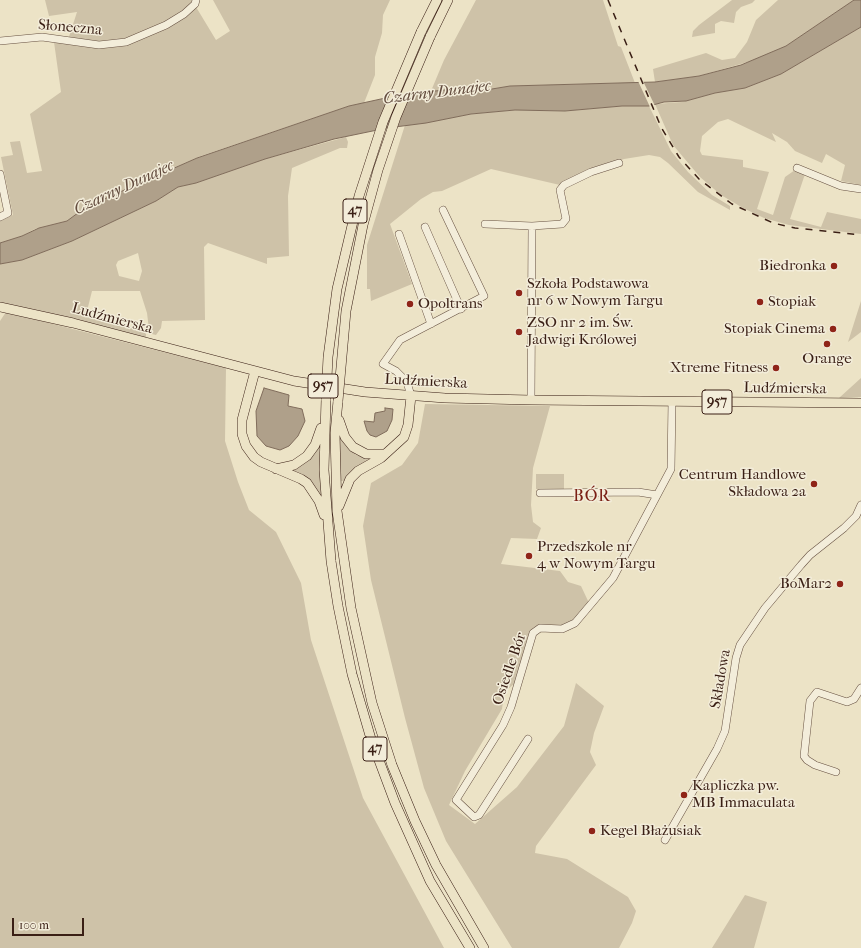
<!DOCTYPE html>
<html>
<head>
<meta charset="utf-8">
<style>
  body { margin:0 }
  #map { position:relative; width:861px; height:948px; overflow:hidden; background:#ece3c6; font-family:"IM FELL French Canon",serif }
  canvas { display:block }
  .scale { position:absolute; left:12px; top:918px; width:72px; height:18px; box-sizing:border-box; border:2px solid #3a1f15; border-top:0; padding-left:5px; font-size:12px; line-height:14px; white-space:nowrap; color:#3a1f15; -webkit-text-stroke:3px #f3edda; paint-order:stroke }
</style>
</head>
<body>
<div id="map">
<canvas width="861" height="948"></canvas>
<div class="scale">100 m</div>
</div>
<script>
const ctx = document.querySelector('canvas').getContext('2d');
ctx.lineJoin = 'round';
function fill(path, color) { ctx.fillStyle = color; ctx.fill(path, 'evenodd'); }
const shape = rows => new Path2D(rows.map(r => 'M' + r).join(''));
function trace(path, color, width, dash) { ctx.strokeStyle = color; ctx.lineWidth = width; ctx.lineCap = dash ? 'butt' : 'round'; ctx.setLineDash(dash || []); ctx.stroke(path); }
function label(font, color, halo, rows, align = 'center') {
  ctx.font = font + ' "IM FELL French Canon",serif'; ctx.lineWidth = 3; ctx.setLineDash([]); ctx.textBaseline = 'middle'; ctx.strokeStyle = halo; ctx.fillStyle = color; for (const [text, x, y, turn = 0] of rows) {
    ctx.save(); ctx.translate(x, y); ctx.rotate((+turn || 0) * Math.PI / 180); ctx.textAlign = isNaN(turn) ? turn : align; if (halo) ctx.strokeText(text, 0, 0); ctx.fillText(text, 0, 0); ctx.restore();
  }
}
fill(shape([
  [45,0,194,0,193,2,216,40,230,31,213,0,390,0,383,15,382,33,375,57,375,75,364,103,349,106,201,156,86,207,67,221,35,229,22,236,0,243,0,220,13,215,1,157,13,155,10,142,20,141,27,173,42,171,30,114,61,92,54,42,67,43,77,12,49,16],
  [476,0,603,0,618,46,621,47,635,83,510,86,492,89,453,89,431,91,444,60],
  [732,0,755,0,752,3,741,7,736,12,734,23,721,21,715,24,715,33,692,37,693,31,699,25],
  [778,0,854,0,786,46,758,59,699,76,655,82,653,69,706,53,722,60,735,58,747,42,756,20],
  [861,27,861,185,841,181,845,165,826,154,822,163,795,151,787,142,772,133,776,142,728,119,718,122,702,136,700,151,702,155,743,160,743,167,769,172,757,209,773,215,785,177,795,170,805,174,790,219,821,227,827,212,861,219,861,234,789,225,764,218,743,208,721,195,700,177,673,145,655,104,682,102,715,93,745,88,781,74],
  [622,106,649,106,671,151,688,172,712,195,730,206,730,210,698,192,668,163,660,157,649,155,624,159,605,166,560,185,491,169,442,191,433,192,421,199,390,224,412,284,371,301,370,289,367,289,367,245,405,125,471,114,515,110,565,111],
  [346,137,348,142,347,148,340,148,292,168,288,196,289,256,267,258,267,264,208,243,204,247,205,320,162,321,161,328,156,335,152,334,149,329,147,313,140,291,92,291,86,315,126,326,137,327,146,333,146,338,0,303,0,264,22,260,72,241,156,201,178,187,196,183,265,159],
  [138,253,142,271,139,281,119,276,116,265,118,261],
  [861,301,861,332,848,342],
  [6,312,226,368,225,441,238,482,249,510,276,532,301,583,311,640,363,798,444,948,0,948,0,321],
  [861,378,861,397,839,398],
  [425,404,550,406,533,468,531,505,533,522,541,528,537,539,511,538,501,564,560,571,568,582,581,586,589,603,575,619,563,627,531,631,517,681,504,693,502,709,465,771,449,805,475,824,517,787,564,726,576,683,604,706,594,733,590,752,596,765,536,846,535,853,567,859,628,897,636,911,632,923,619,948,512,948,446,841,424,788,405,718,371,580,363,526,371,483,402,465,418,443],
  [339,430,351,450,356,455,373,459,351,472,344,481,340,481],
  [319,446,323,499,288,470,307,461,315,454],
  [536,474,564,474,564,490,536,489],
  [745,895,767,902,754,948,712,948]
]), '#cec2a8');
const water = shape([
  [854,0,861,0,861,27,781,74,745,88,715,93,686,101,664,102,649,106,622,106,565,111,515,110,471,114,426,123,387,128,334,139,265,159,196,183,178,187,156,201,72,241,22,260,0,264,0,243,22,236,39,228,67,221,86,207,197,158,349,106,399,95,453,89,492,89,510,86,655,82,699,76,741,65,786,46,854,0],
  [264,388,289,395,288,406,302,409,305,421,298,436,289,446,280,450,266,446,257,436,256,411,264,388],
  [385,408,393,409,392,420,387,431,376,437,370,435,367,431,364,421,374,422,375,413,385,411,385,408]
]);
fill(water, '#afa08a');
trace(water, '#806c5b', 1);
fill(shape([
  [638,81,643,81,655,106,650,107]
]), '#ece3c6');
const minor = shape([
  [0,41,42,37,99,45,126,42,166,25,184,14,195,4,196,0],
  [797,168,841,186,861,189],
  [0,174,8,213,0,217],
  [485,224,532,226,562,224,566,219,560,190,564,185,591,172,619,163],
  [425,227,461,309],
  [399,234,431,324],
  [411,396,407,382,396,371,383,364,400,340,484,296,443,210],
  [531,400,532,226],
  [540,493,638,492,657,495],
  [528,739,479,815,474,817,456,800,503,725,511,707,533,633,540,628,562,629,575,623,613,578,671,469,672,401],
  [836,772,815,765,807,760,804,756,810,701,817,692,847,702,854,699,861,688],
  [665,840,717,749,725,731,736,658,740,645,765,608,801,565,810,555,844,528,856,516,861,505]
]);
const major = shape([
  [421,32,437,0],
  [430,37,448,0],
  [0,307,73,323,294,381,365,392,445,398,531,400,861,403],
  [255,371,242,420,242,434,246,446,254,457,261,462,301,479,307,483,319,501,324,515],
  [326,399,324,470,331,561,338,606,352,674,371,739,395,803,430,881,470,948],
  [338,401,335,433,337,511,351,608,372,703,392,765,415,821,436,865,484,948],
  [339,420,345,437,353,447,366,454,385,454],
  [276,469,294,465,307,456,315,445,321,428],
  [339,506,350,479,358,471,381,458,404,437,408,425,411,396]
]);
trace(minor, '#665041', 8);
trace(major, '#3a1f15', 10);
trace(minor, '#f3edda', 7);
trace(major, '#ece3c6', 9);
trace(shape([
  [608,0,661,127,679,157,699,179,732,204,773,223,795,228,861,235]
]), '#3a1f15', 1.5, [7, 7]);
const majorBridge = shape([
  [326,399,328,357,337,289,359,196,383,122,421,32],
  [338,401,346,311,363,225,378,170,396,117,430,37]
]);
trace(majorBridge, '#3a1f15', 10, []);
trace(majorBridge, '#ece3c6', 9);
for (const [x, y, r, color] of [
  [834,266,4,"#8f2418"],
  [519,293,4,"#8f2418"],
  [760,302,4,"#8f2418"],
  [410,304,4,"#8f2418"],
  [833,329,4,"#8f2418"],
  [519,332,4,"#8f2418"],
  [827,344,4,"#8f2418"],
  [776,368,4,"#8f2418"],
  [814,484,4,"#8f2418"],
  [529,556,4,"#8f2418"],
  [840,584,4,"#8f2418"],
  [684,795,4,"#8f2418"],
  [592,831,4,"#8f2418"]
]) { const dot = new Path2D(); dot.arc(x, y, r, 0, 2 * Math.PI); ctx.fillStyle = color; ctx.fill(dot); trace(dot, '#f3edda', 1.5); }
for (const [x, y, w] of [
  [355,211,24],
  [323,386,30],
  [717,402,30],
  [375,749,24]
]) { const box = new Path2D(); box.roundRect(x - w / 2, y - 12, w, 24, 3); ctx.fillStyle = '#f3edda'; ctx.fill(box); trace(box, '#3a1f15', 1); }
label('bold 14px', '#3a1f15', null, [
  ["47",355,211],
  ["957",323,386],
  ["957",717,402],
  ["47",375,749]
]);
label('15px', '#3a1f15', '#f3edda', [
  ["Słoneczna",70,28,5],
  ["Ludźmierska",112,319,15],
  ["Ludźmierska",426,382,3],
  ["Ludźmierska",785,389,1],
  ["Osiedle Bór",510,669,-71],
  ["Składowa",721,679,-80]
]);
label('15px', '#3a1f15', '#f3edda', [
  ["Biedronka",826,266,"right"],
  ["Szkoła Podstawowa",527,284],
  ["nr 6 w Nowym Targu",527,301],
  ["Stopiak",768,302],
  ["Opoltrans",418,304],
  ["ZSO nr 2 im. Św.",527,323],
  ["Jadwigi Królowej",527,340],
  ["Stopiak Cinema",825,329,"right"],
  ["Orange",827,359,"center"],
  ["Xtreme Fitness",768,368,"right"],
  ["Centrum Handlowe",806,475,"right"],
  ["Składowa 2a",806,492,"right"],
  ["Przedszkole nr",537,547],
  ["4 w Nowym Targu",537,564],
  ["BoMar2",832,584,"right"],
  ["Kapliczka pw.",692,786],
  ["MB Immaculata",692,803],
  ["Kegel Błażusiak",600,831]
], 'left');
label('italic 16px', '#634c3e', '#f3edda', [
  ["Czarny Dunajec",437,93,-7],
  ["Czarny Dunajec",124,188,-25]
]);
ctx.letterSpacing = '1px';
label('16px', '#7a1f14', '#f3edda', [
  ["BÓR",592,497]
]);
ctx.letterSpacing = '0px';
</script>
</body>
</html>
